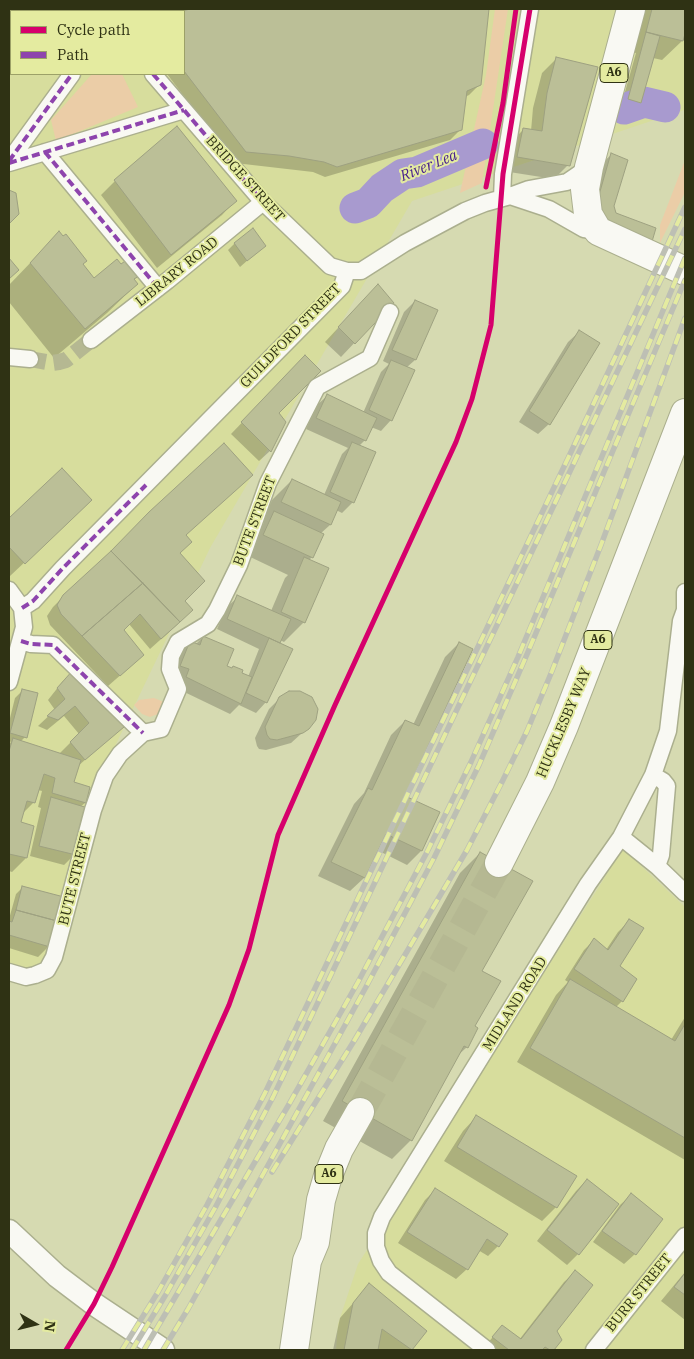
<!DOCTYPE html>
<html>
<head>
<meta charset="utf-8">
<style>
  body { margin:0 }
  #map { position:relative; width:694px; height:1359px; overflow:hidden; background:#d6dab1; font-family:"IBM Plex Serif",serif }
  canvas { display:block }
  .frame { position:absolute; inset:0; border:10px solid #2f3214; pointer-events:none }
  .legend { position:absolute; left:10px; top:10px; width:175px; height:65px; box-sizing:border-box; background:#e4eba0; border:1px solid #9ca168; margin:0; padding:6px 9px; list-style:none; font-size:15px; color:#2f3214 }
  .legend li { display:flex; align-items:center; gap:10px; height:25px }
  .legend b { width:25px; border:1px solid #9ca168 }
  .north { position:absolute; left:10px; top:1299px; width:50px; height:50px; -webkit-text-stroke:4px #e4eba0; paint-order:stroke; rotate:98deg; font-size:14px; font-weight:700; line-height:20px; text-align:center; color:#2f3214 }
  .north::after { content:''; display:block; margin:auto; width:18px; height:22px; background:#2f3214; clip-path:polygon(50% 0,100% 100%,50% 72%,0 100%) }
</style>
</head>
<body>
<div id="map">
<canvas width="694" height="1359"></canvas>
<div class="frame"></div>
<ul class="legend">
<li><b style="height:6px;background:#d6006c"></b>Cycle path</li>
<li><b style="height:6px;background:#8e44ad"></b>Path</li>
</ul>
<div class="north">N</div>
</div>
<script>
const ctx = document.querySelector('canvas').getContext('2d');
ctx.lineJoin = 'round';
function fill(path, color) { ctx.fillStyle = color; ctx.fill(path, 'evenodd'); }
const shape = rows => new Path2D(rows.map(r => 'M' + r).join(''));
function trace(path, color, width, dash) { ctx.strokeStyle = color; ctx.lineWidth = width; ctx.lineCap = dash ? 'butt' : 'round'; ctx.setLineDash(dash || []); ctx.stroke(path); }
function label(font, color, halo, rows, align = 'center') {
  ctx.font = font + ' "IBM Plex Serif",serif'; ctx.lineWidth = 4; ctx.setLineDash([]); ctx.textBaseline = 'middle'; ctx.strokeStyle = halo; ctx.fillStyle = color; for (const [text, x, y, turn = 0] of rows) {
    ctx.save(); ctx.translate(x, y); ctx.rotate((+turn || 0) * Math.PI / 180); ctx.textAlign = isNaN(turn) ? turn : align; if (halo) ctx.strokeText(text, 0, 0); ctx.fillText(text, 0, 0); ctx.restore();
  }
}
fill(shape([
  [9,9,685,9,684,110,412,201,210,548,95,788,47,960,28,969,9,966],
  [11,11,184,11,184,74,11,74],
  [622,848,685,907,685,1350,336,1350,338,1324,358,1264,602,882]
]), '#d7dd9d');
fill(shape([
  [495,9,508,9,482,183,460,193,486,75],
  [92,74,122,74,138,107,56,141,51,120],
  [685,160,685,192,660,243,660,225],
  [154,698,164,702,160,714,155,715,150,717,142,714,134,705,139,700]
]), '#ebcda7');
fill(shape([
  [9,9,26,9,23,11,11,11,11,18,9,19],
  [195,9,488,9,480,84,469,95,465,97,461,129,450,140,325,177,313,172,235,163,167,74,184,74,184,12],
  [638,9,685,9,685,30,682,41,662,60,653,58,640,102,633,109,621,106,636,53,628,51],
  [556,59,568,165,554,179,503,171,510,143,524,129,531,131,533,108,542,73],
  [611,155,592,230,600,165],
  [115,181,235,201,222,215,157,268,101,195],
  [59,233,94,280,121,265,139,275,133,280,137,284,107,313,54,358,9,302,9,285],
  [235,243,257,252,240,267,228,250],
  [364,300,392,303,341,357,325,342],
  [415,301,437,311,415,360,406,368,391,420,381,431,371,427,365,440,359,446,353,502,342,513,336,510,330,525,320,534,312,557,309,560,304,622,284,642,280,640,278,644,266,702,256,713,239,705,230,714,176,688,171,677,180,653,191,643,195,645,203,637,225,667,248,677,259,649,217,629,227,607,238,597,271,611,285,578,288,575,244,554,254,532,264,523,262,522,272,500,292,480,324,495,342,454,348,448,306,429,316,406,327,396,363,413,381,372,389,364,383,361,404,312],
  [579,332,549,424,538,434,519,422,568,342],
  [305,357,277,413,285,423,270,451,259,461,231,434],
  [62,470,76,514,10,576,9,520],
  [185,536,179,554,178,624,150,649,129,624,123,630,131,666,108,686,50,625,47,616,53,607,64,596],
  [459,643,404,796,438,813,421,851,407,865,377,850,364,878,350,891,318,876,354,804,364,793,391,735,405,721,413,725,445,657],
  [63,681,122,727,77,767,72,783,88,787,85,803,80,807,74,855,64,865,30,856,41,808,38,807,42,791,38,790,34,802,22,814,20,823,26,858,12,872,9,871,9,744,11,742,9,741,9,722,15,698,22,691,25,737,20,742,59,754,79,734,64,716,47,730,38,726,55,710,48,700],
  [280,698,312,724,291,743,266,750,259,749,257,746,255,738,269,709],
  [480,853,481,972,474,1027,467,1047,455,1058,411,1140,392,1159,323,1121,460,873],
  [23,887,49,946,38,957,9,948,9,919,16,894],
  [629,921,619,966,635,979,622,1001,616,1007,671,1040,685,1017,685,1160,517,1062,556,995,568,982,565,980,584,950,594,940,606,950,618,932],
  [476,1117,556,1207,542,1221,444,1161,463,1131],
  [587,1180,618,1204,578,1254,567,1265,537,1241,576,1191],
  [435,1190,498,1246,488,1256,478,1250,467,1269,456,1279,398,1243,425,1200],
  [631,1195,635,1254,624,1264,593,1242,620,1205],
  [575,1272,556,1331,561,1340,553,1350,485,1350,483,1348,502,1327,519,1340,564,1282],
  [685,1272,685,1320,661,1301],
  [369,1285,425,1331,410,1350,333,1350,340,1318]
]), '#0003');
trace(shape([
  [624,109,644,102,665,107],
  [355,208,368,203,382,188,403,174,417,172,483,144]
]), '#a89acf', 31);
const building = shape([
  [190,9,489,9,481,85,467,91,462,130,337,167,324,162,289,156,246,152,184,71,183,11,190,9],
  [652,9,685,9,685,34,683,41,646,32,652,9],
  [646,32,660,36,641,103,628,99,646,32],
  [556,57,598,67,570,166,517,157,523,128,542,131,547,93,556,57],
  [177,126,237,201,171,255,114,180,177,126],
  [611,153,628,160,614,206,616,213,656,228,651,245,602,219,597,202,611,153],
  [9,190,16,193,19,214,9,224,9,190],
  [253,228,266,246,247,261,234,243,253,228],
  [59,231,63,236,66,234,87,261,83,264,94,278,117,259,121,264,128,259,141,275,134,279,138,284,85,329,30,263,59,231],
  [9,258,19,270,9,279,9,258],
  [378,284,394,303,355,344,338,327,378,284],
  [415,300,438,310,416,360,392,350,415,300],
  [579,330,600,343,550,425,529,411,579,330],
  [305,355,321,371,279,413,286,422,271,452,241,422,305,355],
  [391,360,415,370,392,421,369,410,391,360],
  [327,394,377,418,366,441,316,418,327,394],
  [352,442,376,452,354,503,330,492,352,442],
  [224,443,253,475,186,535,192,542,180,553,205,581,185,601,193,610,180,622,111,551,149,512,224,443],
  [62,468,92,500,25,564,9,547,9,518,62,468],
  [292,479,341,502,331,525,281,502,292,479],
  [274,511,324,534,313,558,263,535,274,511],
  [111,551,143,583,82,636,61,614,57,605,63,595,111,551],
  [304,557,329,568,305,623,281,612,304,557],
  [143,583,180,622,161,639,140,614,124,630,144,655,120,676,82,636,143,583],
  [237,595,291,619,280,643,227,619,237,595],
  [203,636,234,649,227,666,232,668,233,666,243,670,242,673,252,677,241,704,186,677,189,669,180,666,190,641,200,645,203,636],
  [269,638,293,649,267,703,246,693,269,638],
  [459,642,473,649,405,796,440,812,422,851,386,834,365,878,331,862,368,788,372,790,405,720,419,726,459,642],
  [74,669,124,727,85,760,70,742,89,723,75,706,58,720,47,716,65,699,57,688,74,669],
  [22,689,38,693,27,738,10,733,22,689],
  [289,691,300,691,312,697,318,709,316,720,309,729,303,733,277,740,270,739,267,735,265,727,279,697,289,691],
  [13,738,81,760,74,782,90,787,86,803,52,793,55,778,44,774,35,803,27,801,21,822,34,826,27,858,9,854,9,751,13,738],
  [51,797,88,808,76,855,39,846,51,797],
  [480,852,533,881,482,971,501,981,475,1026,478,1028,468,1048,464,1046,412,1141,342,1101,480,852],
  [22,886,64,897,57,921,16,910,22,886],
  [16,910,57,921,50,947,9,935,9,921,12,922,16,910],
  [629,919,644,928,620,966,637,979,623,1002,574,969,594,938,608,950,629,919],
  [570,979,675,1041,685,1024,685,1138,530,1048,570,979],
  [476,1115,577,1176,557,1208,457,1147,476,1115],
  [587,1179,619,1204,579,1255,547,1230,587,1179],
  [435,1188,508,1234,499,1247,487,1239,468,1270,407,1232,435,1188],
  [631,1193,663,1219,636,1255,602,1231,631,1193],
  [575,1270,593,1285,557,1331,562,1340,554,1350,550,1350,545,1347,542,1350,509,1350,492,1337,502,1325,521,1339,575,1270],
  [685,1273,685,1295,674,1287,685,1273],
  [369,1283,427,1331,412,1350,382,1329,378,1350,344,1350,353,1303,369,1283]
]);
fill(building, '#bbbf97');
trace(building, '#9ea181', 1);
trace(shape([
  [30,359,52,363,59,362,66,360,91,340]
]), '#b5b892', 16, [16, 8]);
trace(shape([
  [360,1112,499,863]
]), '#b5b892', 28, [28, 14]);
const street = shape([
  [54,9,55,11],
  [119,11,134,9],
  [9,27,11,26],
  [153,74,263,202,330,266,347,271,361,271,405,243,465,211,485,203,510,196,549,209,584,229,598,231],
  [45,152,158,288],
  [9,161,72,74],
  [9,163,184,110],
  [510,196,529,189,567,182,589,167],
  [502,198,503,174,530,9],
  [91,340,167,281,263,202],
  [9,357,30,359],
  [9,590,22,608,24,627,9,682],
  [685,592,685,608],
  [22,608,33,601,63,568,342,286,347,271],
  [21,641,31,644,53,645,143,733],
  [653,775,663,781,667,786,661,855,657,866],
  [621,837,657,866,685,893],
  [9,972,26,977,35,975,47,970,54,957,93,810,105,776,120,754,143,733,161,729,178,689,170,669,171,656,178,642,208,624,217,610,239,565,268,483,317,387,370,358,390,312],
  [487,1350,389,1273,381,1261,376,1247,376,1233,382,1217,588,884,621,837,653,775,668,731,681,621,685,610],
  [594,1350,685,1236]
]);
const secondary = shape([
  [9,1231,57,1276,94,1304,163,1350]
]);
const highway = shape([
  [631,9,589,167,585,189,588,214,598,231,685,271],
  [499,863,540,782,564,726,685,413],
  [294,1350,307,1261,315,1242,321,1200,328,1176,339,1149,360,1112]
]);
trace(street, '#abaf8e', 19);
trace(secondary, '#abaf8e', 25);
trace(highway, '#abaf8e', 30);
trace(street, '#f9f9f3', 16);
trace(secondary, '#f9f9f3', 22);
trace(highway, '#f9f9f3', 28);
const rail = shape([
  [272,1172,354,1041,467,850,503,780,527,731,552,671,601,545,685,318],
  [122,1350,158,1292,207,1205,265,1093,571,452,685,207],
  [132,1350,165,1296,215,1208,273,1097,685,229],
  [144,1350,288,1106,358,982,426,854,471,762,518,657,685,258],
  [163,1350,188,1309,239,1218,366,987,434,858,479,765,525,659,685,280]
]);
trace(rail, '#bdbfb4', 5.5);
trace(rail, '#e4eba0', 4, [11]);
trace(shape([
  [9,27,11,26],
  [153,74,263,202],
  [45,152,158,288],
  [9,161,72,74],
  [9,163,184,110],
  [22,608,33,601,63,568,146,485],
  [21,641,31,644,53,645,143,733]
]), '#8e44ad', 4, [8, 4]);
trace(shape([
  [486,187,503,103,516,9],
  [66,1350,94,1304,112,1267,229,1005,249,949,278,835,335,705,456,442,472,399,491,325,503,174,530,9]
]), '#d6006c', 5);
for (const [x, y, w] of [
  [614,73,28],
  [598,640,28],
  [329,1174,28]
]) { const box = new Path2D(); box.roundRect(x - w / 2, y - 9.5, w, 19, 4); ctx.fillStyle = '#e4eba0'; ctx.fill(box); trace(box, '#2f3214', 1); }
label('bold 12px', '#2f3214', null, [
  ["A6",614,73],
  ["A6",598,640],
  ["A6",329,1174]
]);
label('14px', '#2f3214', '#e4eba0', [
  ["BRIDGE STREET",245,179,48],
  ["LIBRARY ROAD",177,272,-39],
  ["GUILDFORD STREET",291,336,-46],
  ["BUTE STREET",255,521,-69],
  ["HUCKLESBY WAY",564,723,-67],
  ["BUTE STREET",75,879,-76],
  ["MIDLAND ROAD",515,1004,-58],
  ["BURR STREET",639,1293,-51]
]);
label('italic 15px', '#48208d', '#e4eba0', [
  ["River Lea",429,166,-22]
]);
</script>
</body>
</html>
